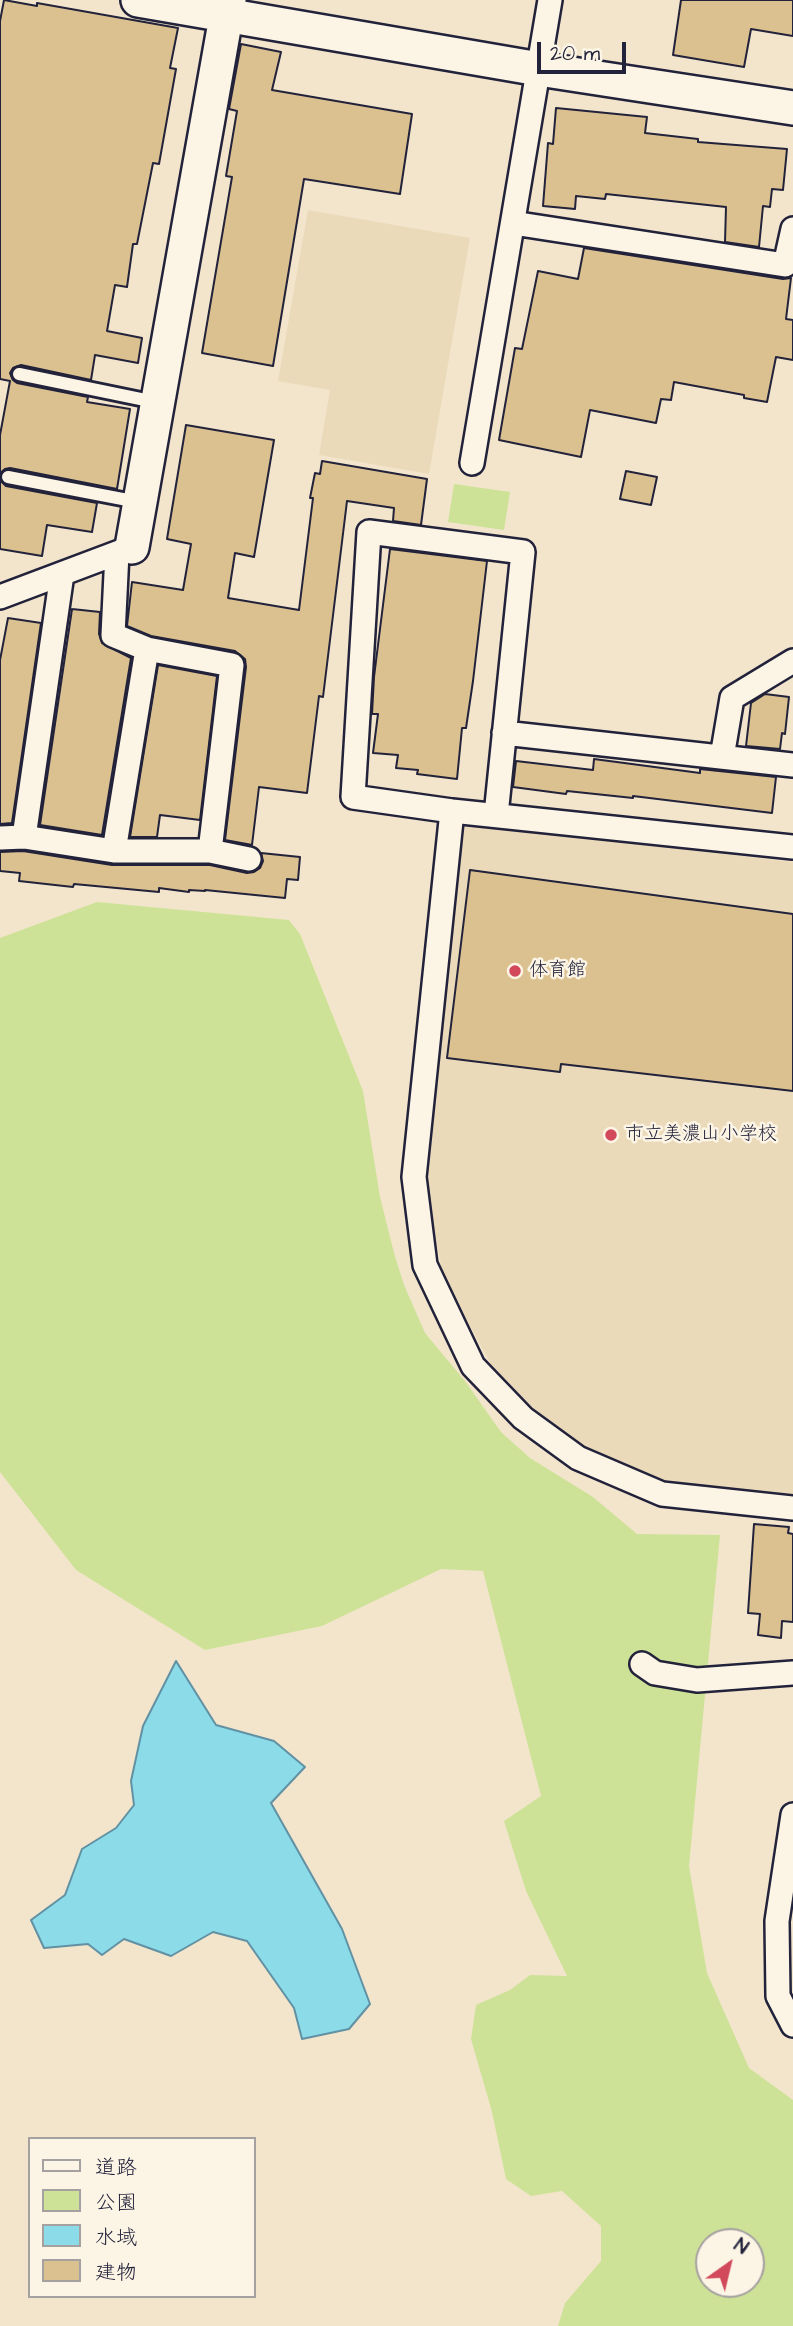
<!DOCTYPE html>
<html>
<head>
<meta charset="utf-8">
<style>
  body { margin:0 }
  #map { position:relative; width:793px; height:2326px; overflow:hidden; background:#f2e5cc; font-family:"Architects Daughter","Klee One",sans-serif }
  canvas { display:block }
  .legend { position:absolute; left:28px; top:2137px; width:228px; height:161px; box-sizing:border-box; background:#fcf5e5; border:2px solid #a5a1a1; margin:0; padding:9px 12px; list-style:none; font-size:21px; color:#22223b }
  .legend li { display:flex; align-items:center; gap:14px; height:35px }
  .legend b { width:35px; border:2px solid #a5a1a1 }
  .north { position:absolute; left:695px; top:2228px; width:70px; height:70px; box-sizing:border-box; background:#fcf5e5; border:2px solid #a5a1a1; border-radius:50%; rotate:34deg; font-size:19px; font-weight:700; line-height:28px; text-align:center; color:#22223b }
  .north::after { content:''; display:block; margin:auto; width:24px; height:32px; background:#d1495b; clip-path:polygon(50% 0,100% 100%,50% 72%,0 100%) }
  .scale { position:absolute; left:537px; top:42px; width:89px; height:32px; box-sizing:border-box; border:4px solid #22223b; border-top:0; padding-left:9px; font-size:21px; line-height:24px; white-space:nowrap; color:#22223b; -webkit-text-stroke:5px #fcf5e5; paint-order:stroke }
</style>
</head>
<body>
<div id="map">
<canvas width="793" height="2326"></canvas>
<ul class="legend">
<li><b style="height:9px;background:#fcf5e5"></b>道路</li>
<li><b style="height:19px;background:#cee297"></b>公園</li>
<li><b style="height:19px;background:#8bdbe8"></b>水域</li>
<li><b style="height:19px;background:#dbc090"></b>建物</li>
</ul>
<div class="north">N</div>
<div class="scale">20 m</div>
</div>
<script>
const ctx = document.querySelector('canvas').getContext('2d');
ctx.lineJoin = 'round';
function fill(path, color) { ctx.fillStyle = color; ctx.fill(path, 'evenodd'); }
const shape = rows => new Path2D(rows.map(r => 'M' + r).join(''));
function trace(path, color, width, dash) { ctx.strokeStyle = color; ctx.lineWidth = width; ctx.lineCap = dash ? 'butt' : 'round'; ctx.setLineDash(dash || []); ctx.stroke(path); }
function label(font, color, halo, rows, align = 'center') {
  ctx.font = font + ' "Architects Daughter","Klee One",sans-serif'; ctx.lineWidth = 5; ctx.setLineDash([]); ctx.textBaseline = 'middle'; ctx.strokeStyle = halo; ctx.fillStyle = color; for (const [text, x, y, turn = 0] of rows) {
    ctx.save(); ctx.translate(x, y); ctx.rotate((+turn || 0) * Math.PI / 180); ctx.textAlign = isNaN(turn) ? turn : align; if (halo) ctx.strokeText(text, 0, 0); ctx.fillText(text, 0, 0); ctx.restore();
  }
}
fill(shape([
  [308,210,470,238,429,474,319,455,330,390,278,381],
  [464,824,793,862,793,1498,665,1483,569,1442,494,1370,443,1276,425,1182,433,1088]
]), '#ebdaba');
fill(shape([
  [454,484,510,492,504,530,448,522],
  [97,902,289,920,300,934,363,1091,380,1197,394,1253,404,1285,425,1333,465,1381,501,1432,530,1458,593,1497,637,1534,720,1535,689,1866,707,1973,749,2068,793,2100,793,2326,558,2326,565,2303,601,2261,601,2226,562,2191,531,2196,506,2179,492,2112,471,2039,476,2005,510,1990,530,1975,567,1976,526,1891,504,1821,541,1796,483,1571,441,1569,322,1626,205,1650,76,1570,0,1472,0,938],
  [709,2242,751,2242,751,2284,709,2284]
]), '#cee297');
const water = shape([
  [176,1661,216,1725,274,1741,305,1767,271,1803,342,1929,370,2004,349,2029,302,2039,294,2008,247,1941,213,1932,171,1956,124,1939,102,1955,88,1944,44,1948,31,1920,65,1895,82,1849,116,1828,134,1805,131,1781,143,1726,176,1661]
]);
fill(water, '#8bdbe8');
trace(water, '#6191a3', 2);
const building = shape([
  [4,0,37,6,37,3,178,28,170,68,176,69,159,164,153,163,137,244,133,244,127,287,115,285,107,331,142,338,138,363,95,355,91,380,21,365,13,368,10,373,13,380,17,383,88,397,87,402,130,409,117,489,10,468,5,469,0,474,0,435,10,381,0,379,0,21,4,0],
  [681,0,793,0,793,36,751,29,744,67,673,55,681,0],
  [241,44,281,52,272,90,412,114,400,194,304,179,273,366,202,353,232,177,226,176,237,111,229,109,241,44],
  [556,108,647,117,645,133,698,139,698,142,787,149,783,190,772,189,770,207,763,206,759,247,725,242,726,207,606,194,605,199,576,196,575,209,543,206,548,143,553,144,556,108],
  [584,248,783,279,791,278,786,319,793,320,793,360,776,357,767,402,744,398,744,395,674,382,671,400,661,399,656,423,590,410,581,457,499,440,515,348,522,349,538,271,578,279,584,248],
  [186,425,274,440,254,557,235,553,228,598,299,610,313,498,310,498,315,473,320,474,322,461,427,479,421,525,393,521,394,508,347,501,323,697,319,696,307,793,259,787,252,845,225,840,246,667,245,659,235,651,151,636,127,626,132,582,183,590,191,544,167,539,186,425],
  [626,471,657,477,651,505,620,499,626,471],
  [0,480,6,486,97,503,92,532,47,525,42,556,0,549,0,480],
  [390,549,487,561,473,681,466,728,462,728,457,779,417,774,418,770,396,768,398,755,373,753,378,714,372,714,374,677,390,549],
  [72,609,100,612,99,634,102,643,131,658,102,835,40,825,72,609],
  [8,618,41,623,12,823,0,824,0,660,8,618],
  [158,665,217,676,200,820,160,815,157,837,130,837,158,665],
  [765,694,789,697,785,734,782,733,780,749,746,746,751,703,765,694],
  [594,759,700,773,700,769,776,777,772,813,633,796,633,798,567,791,566,794,513,787,516,761,593,770,594,759],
  [23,851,112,865,210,865,247,873,254,872,260,868,263,861,261,853,300,857,298,880,287,879,285,898,205,890,205,891,189,890,189,892,159,888,159,892,74,884,73,887,19,881,20,873,0,871,0,852,23,851],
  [470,870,793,914,793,1091,561,1064,560,1072,447,1058,470,870],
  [754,1524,789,1527,788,1533,793,1534,793,1622,782,1621,781,1638,758,1635,760,1614,748,1613,754,1524]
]);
fill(building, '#dbc090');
trace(building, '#22223b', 2);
const lane = shape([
  [19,374,155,402],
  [8,477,138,502]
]);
const street = shape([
  [513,223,785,265,793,229],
  [472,463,550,0],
  [0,597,130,548],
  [504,733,793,765],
  [722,757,732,698,793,661],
  [452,811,414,1177,425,1265,473,1366,523,1418,578,1458,662,1494,793,1508],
  [496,815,523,552,369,532,353,797,452,811,793,847],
  [24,837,62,574],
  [0,838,24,837,114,851,210,851,232,665,147,649,113,635,117,553],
  [114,851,147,649],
  [210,851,249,859],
  [642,1664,655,1673,697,1680,793,1673],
  [793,1815,777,1921,778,1996,793,2025]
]);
const secondary = shape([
  [138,0,539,69,793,108],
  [132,547,229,0]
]);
trace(lane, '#22223b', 18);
trace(street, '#22223b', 28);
trace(secondary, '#22223b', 38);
trace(lane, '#fcf5e5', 12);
trace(street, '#fcf5e5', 23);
trace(secondary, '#fcf5e5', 33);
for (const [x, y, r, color] of [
  [515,971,7,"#d1495b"],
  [611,1135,7,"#d1495b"]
]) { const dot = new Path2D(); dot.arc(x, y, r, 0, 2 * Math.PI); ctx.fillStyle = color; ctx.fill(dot); trace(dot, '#fcf5e5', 2.5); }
label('19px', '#22223b', '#fcf5e5', [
  ["体育館",529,971],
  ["市立美濃山小学校",625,1135]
], 'left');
</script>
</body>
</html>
